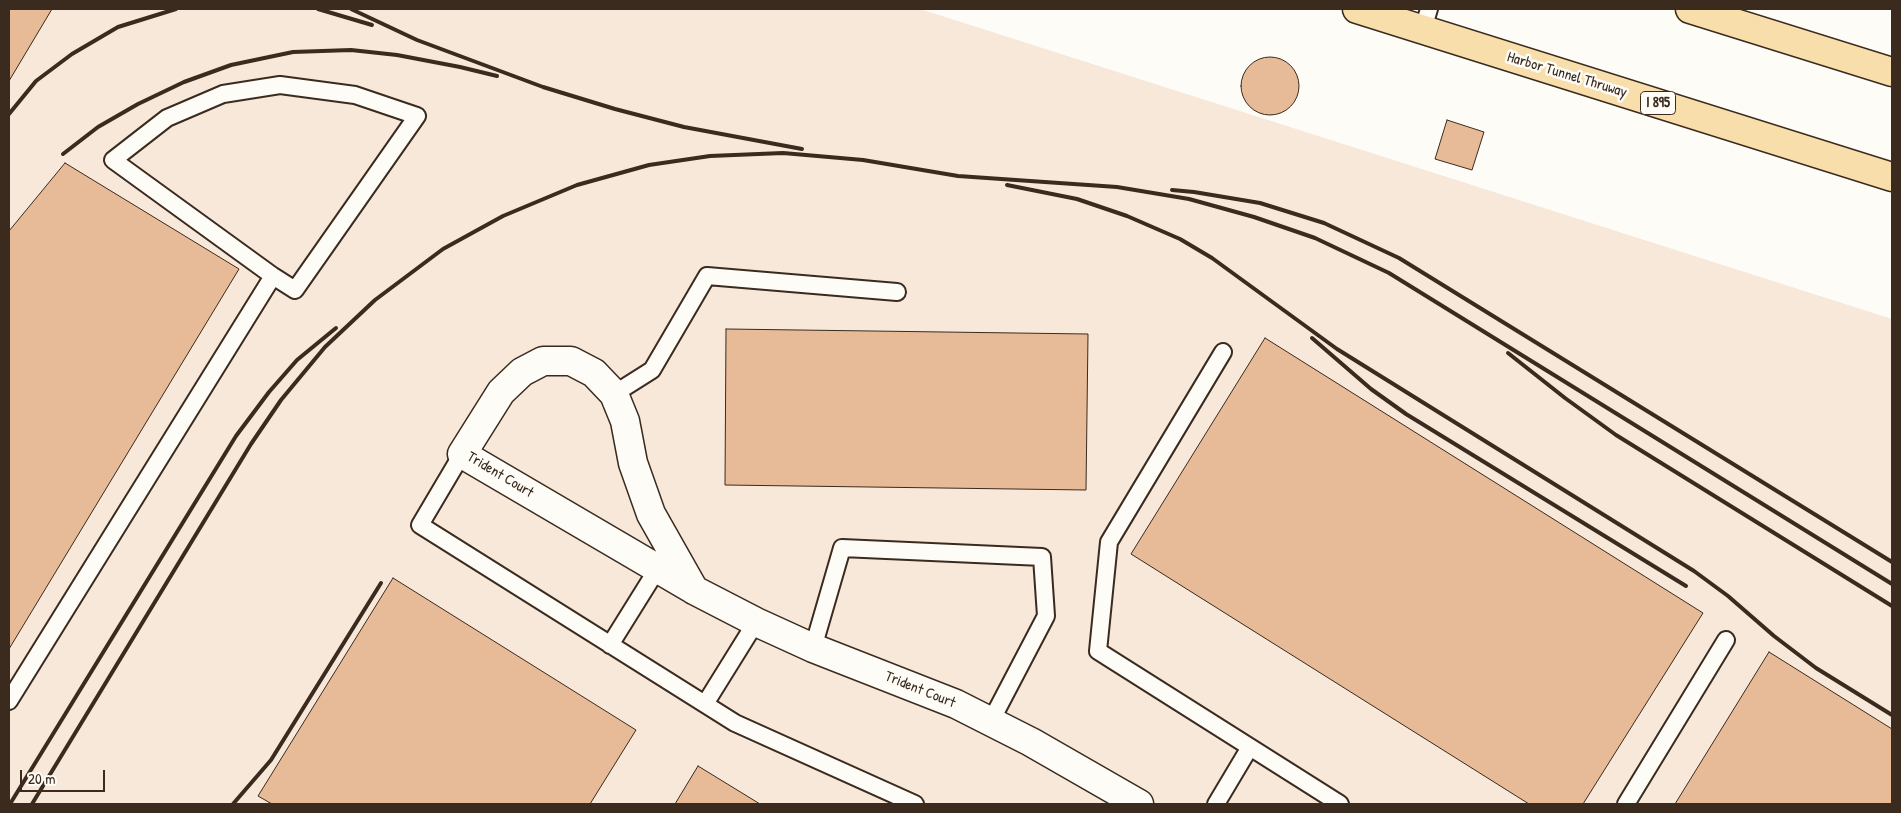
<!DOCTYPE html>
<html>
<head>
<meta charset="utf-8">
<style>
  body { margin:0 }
  #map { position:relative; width:1901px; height:813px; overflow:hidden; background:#fdfcf7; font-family:"Patrick Hand",sans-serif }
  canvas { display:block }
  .frame { position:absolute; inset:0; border:10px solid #3b2a1e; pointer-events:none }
  .scale { position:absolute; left:20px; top:770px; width:85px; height:22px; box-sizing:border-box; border:2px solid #3b2a1e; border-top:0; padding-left:6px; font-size:15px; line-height:18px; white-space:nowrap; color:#3b2a1e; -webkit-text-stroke:4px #fdfcf7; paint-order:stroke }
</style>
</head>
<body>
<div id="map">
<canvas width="1901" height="813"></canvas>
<div class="frame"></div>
<div class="scale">20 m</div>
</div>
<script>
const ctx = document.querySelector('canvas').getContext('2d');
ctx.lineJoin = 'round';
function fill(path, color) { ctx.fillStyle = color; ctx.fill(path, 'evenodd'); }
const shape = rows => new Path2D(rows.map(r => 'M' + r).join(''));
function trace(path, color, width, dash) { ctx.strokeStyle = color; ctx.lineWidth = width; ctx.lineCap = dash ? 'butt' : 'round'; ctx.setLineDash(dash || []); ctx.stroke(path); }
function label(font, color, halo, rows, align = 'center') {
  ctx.font = font + ' "Patrick Hand",sans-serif'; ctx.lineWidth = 5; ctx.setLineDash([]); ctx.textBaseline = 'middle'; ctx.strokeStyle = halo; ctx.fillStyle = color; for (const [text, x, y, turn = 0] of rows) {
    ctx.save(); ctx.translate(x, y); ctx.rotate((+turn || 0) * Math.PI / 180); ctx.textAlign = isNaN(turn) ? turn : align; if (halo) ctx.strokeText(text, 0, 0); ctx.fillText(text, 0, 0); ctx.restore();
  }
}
fill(shape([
  [9,9,920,9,1892,319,1892,804,9,804]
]), '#f7e8da');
const building = shape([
  [9,9,52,9,9,81,9,9],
  '1241 86a29 29 0 1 1 58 0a29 29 0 1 1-58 0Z',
  [1447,120,1484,132,1472,170,1435,159,1447,120],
  [65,163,239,269,9,649,9,231,65,163],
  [726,329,1088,334,1086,490,725,485,726,329],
  [1265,338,1703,613,1583,804,1529,804,1131,554,1265,338],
  [393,578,636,730,590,804,272,804,258,796,393,578],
  [1769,652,1892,729,1892,804,1675,804,1769,652],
  [698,766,760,804,675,804,698,766]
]);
fill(building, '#e8bb98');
trace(building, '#3b2a1e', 1);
const lane = shape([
  [1423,29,1429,9],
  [280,85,355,95,417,116,295,290,273,276,113,160,167,118,223,94,280,85],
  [1223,352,1109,542,1098,651,1340,804],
  [614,394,652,370,707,276,897,292],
  [462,454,420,525,735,723,915,804],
  [610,645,658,568],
  [813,648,842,548,1042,557,1046,616,991,721],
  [9,701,273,276],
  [705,704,756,622],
  [1216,804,1250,747],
  [1626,804,1726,640]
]);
const street = shape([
  [694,590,651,514,633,463,625,421,614,394,594,373,571,361,543,361,522,372,501,392,462,454,694,590,756,622,813,648,956,704,1031,742,1139,804]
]);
const highway = shape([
  [1357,9,1892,177],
  [1690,9,1892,72]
]);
trace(lane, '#3b2a1e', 20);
trace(street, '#3b2a1e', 31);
trace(highway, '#3b2a1e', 31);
trace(lane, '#fdfcf7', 16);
trace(street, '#fdfcf7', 28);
trace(highway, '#f8deab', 28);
trace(shape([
  [318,9,372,25],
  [351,9,417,40,543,87,615,109,684,127,802,149],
  [9,114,36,81,72,54,118,27,176,9],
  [63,154,98,127,138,104,184,82,231,65,293,52,351,50,397,55,460,67,497,76],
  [1007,185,1077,199,1127,216,1180,239,1212,258,1337,349,1694,571,1728,596,1774,636,1816,668,1892,715],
  [1172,190,1194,192,1260,203,1324,223,1399,258,1892,562],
  [1312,338,1371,389,1406,414,1686,586],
  [1508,353,1565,398,1616,435,1892,606],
  [10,804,236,436,269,392,297,360,336,328],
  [32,804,251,444,281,400,325,347,375,300,443,249,503,216,577,185,649,165,710,156,783,153,863,160,958,176,1117,187,1189,199,1254,217,1315,238,1389,273,1892,584],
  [233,804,271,760,381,583]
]), '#3b2a1e', 4);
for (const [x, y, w] of [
  [1658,103,35]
]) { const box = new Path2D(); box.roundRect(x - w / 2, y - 11.5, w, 23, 4); ctx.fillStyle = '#fdfcf7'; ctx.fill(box); trace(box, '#3b2a1e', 1); }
label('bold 14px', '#3b2a1e', null, [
  ["I 895",1658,103]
]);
label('15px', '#3b2a1e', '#fdfcf7', [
  ["Harbor Tunnel Thruway",1567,75,17],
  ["Trident Court",500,475,31],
  ["Trident Court",920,690,22]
]);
</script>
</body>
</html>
